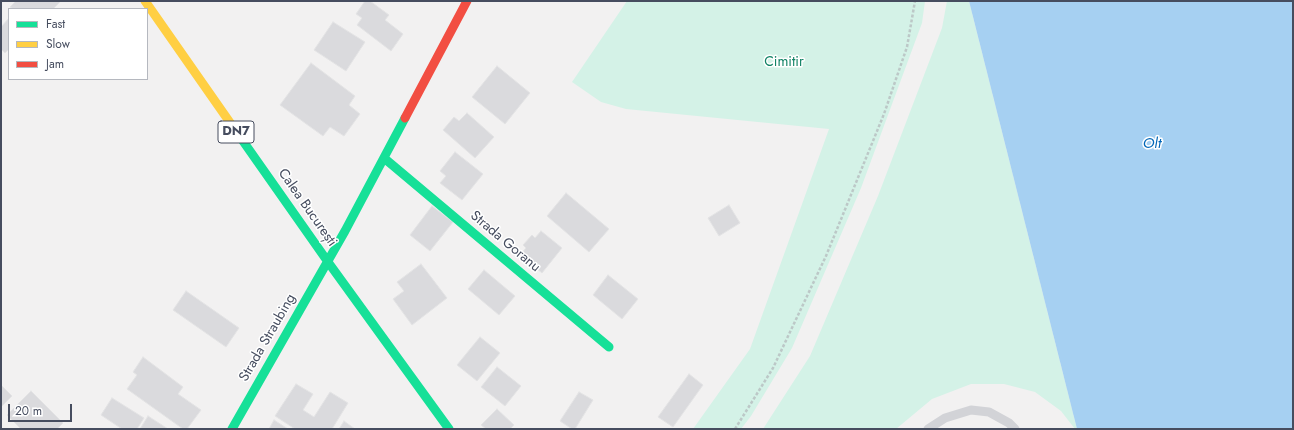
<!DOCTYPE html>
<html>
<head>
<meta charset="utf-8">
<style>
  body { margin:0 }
  #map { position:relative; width:1294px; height:430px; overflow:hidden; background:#f2f1f1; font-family:Jost,sans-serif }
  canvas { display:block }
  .frame { position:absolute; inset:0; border:2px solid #464d5f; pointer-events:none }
  .legend { position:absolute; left:8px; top:8px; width:140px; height:72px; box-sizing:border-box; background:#fff; border:1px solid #b5b8bf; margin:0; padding:5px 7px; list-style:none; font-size:12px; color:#464d5f }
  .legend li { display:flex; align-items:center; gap:8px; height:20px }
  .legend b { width:20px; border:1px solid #b5b8bf }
  .scale { position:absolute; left:8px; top:404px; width:64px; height:18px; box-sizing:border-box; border:2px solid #464d5f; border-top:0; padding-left:5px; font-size:12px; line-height:14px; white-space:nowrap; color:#464d5f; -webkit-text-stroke:3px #fff; paint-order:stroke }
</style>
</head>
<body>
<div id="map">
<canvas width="1294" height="430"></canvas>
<div class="frame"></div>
<ul class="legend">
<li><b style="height:5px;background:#16e098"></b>Fast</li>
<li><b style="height:5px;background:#ffcf43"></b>Slow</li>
<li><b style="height:5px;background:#f24e42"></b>Jam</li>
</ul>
<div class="scale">20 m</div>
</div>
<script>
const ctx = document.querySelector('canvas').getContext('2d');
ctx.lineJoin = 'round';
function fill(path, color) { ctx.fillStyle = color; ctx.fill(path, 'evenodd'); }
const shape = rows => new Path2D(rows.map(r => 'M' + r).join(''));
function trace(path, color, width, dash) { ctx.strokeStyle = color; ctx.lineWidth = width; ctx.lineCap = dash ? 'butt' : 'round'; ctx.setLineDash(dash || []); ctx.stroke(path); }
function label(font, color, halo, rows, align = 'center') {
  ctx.font = font + ' Jost,sans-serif'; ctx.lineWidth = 3; ctx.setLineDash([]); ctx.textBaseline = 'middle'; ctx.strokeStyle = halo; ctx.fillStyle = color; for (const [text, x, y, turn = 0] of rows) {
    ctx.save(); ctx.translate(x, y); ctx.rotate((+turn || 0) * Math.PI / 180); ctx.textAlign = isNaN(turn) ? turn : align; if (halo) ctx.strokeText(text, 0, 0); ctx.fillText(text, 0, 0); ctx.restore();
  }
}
fill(shape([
  [627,1,925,1,922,23,861,188,792,348,751,416,741,429,693,429,750,349,829,129,626,109,601,102,572,82],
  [947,1,969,1,1077,429,1075,429,1061,411,1035,392,1004,384,971,384,932,399,896,429,763,429,810,356,878,196,942,28]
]), '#d4f2e7');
fill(shape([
  [969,1,1293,1,1293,429,1077,429]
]), '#a6d0f2');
const building = shape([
  [16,1,61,1,53,9,13,9,10,7,16,1],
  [365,1,370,1,389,15,385,20,403,34,391,51,357,25,362,18,356,14,365,1],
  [9,18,9,49,5,53,1,49,1,27,9,18],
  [333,22,365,42,346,71,314,50,333,22],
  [311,63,355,96,349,105,360,114,344,136,330,127,323,136,280,105,311,63],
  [497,66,530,93,505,124,472,97,497,66],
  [467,113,494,137,475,158,443,130,454,117,459,121,467,113],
  [455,152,483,174,462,200,440,183,446,176,440,171,455,152],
  [566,193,609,229,589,252,547,216,566,193],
  [729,205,740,223,719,236,708,218,729,205],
  [432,206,453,222,430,251,410,235,432,206],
  [541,231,562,248,542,273,520,255,526,248,523,245,532,235,535,238,541,231],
  [421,264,447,298,412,325,393,299,404,291,397,282,421,264],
  [484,270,515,296,499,315,468,289,484,270],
  [608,275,638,299,622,319,593,295,608,275],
  [186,291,239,328,226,347,173,310,186,291],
  [480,337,500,353,477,381,457,365,480,337],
  [143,357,183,387,178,394,201,410,187,429,183,429,127,389,137,375,133,372,143,357],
  [497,367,521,386,505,406,481,387,497,367],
  [689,374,703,385,673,427,658,417,689,374],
  [296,384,313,394,303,410,314,417,330,392,348,403,332,429,295,429,275,416,296,384],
  [1,385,12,396,1,407,1,385],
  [31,391,63,423,57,429,21,429,7,415,31,391],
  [579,392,593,400,575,429,572,429,560,421,579,392],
  [112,398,144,418,137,429,122,429,101,415,112,398],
  [497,409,514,425,510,429,486,429,481,425,497,409],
  [148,416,168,429,140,429,148,416],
  [274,420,288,429,269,429,274,420],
  [344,421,355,429,339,429,344,421]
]);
fill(building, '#dadadd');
trace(building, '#e3e3e4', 1);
trace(shape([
  [735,429,773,368,826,256,884,114,907,47,915,1]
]), '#bcc8c7', 2.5, [3, 2]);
trace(shape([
  [928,429,945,418,971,410,989,412,1009,423,1015,429]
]), '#d2d3d7', 9);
trace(shape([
  [231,124,328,262,449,429],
  [384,158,609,347],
  [232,429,345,231,405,118]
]), '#16e098', 9);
trace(shape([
  [145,1,231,124]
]), '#ffcf43', 9);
trace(shape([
  [405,118,467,1]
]), '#f24e42', 9);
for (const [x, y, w] of [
  [236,132,36]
]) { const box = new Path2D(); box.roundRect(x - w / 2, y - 11, w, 22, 3); ctx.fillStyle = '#fff'; ctx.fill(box); trace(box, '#464d5f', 1); }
label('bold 13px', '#464d5f', null, [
  ["DN7",236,132]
]);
label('14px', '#108264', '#fff', [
  ["Cimitir",784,63]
]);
label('14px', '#464d5f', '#fff', [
  ["Calea București",307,208,55],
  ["Strada Goranu",505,242,40],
  ["Strada Straubing",268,338,-60]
]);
label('italic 15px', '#0166b8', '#fff', [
  ["Olt",1152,144]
]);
</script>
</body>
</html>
